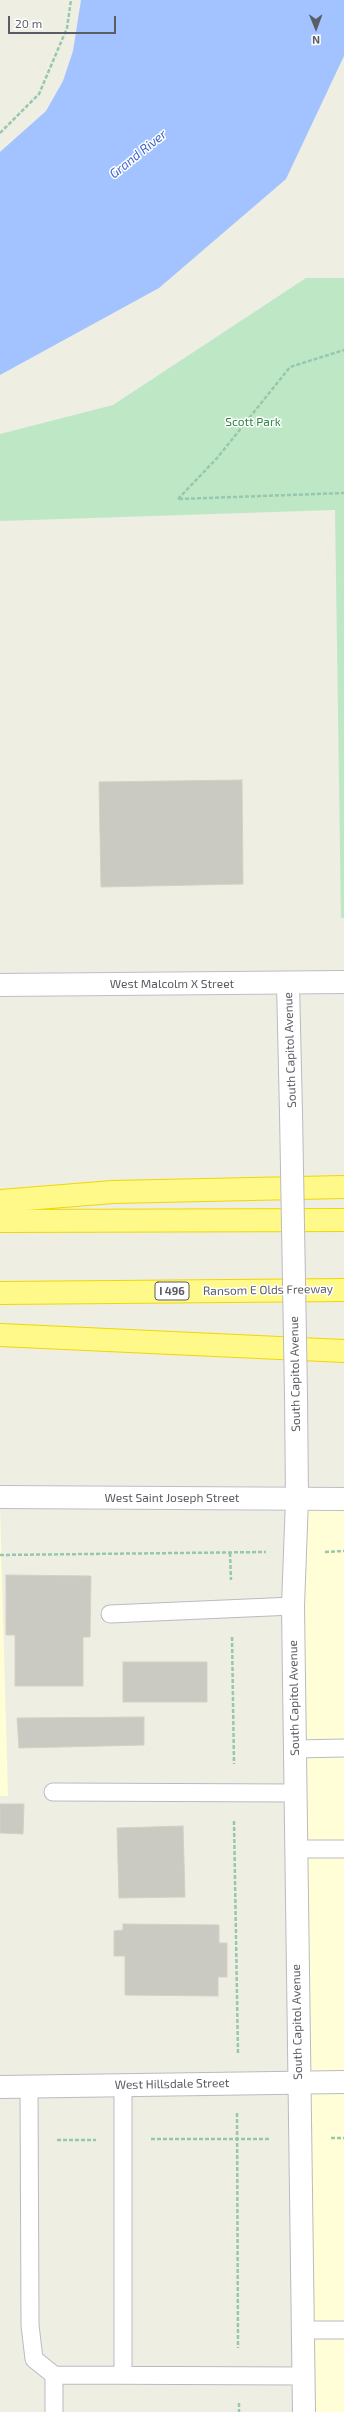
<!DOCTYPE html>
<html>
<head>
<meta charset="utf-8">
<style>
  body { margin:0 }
  #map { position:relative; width:344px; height:2412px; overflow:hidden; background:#eeeee3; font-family:"Exo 2",sans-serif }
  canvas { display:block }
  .north { position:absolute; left:296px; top:8px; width:40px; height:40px; -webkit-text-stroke:3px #fff; paint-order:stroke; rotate:179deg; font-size:11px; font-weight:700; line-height:16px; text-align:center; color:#5b5d64 }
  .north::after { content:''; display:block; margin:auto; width:14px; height:18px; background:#5b5d64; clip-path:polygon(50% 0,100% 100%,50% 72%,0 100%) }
  .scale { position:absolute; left:8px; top:16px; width:108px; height:18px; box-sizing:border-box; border:2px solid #5b5d64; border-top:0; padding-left:5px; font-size:12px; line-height:14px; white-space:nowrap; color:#5b5d64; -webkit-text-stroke:3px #fff; paint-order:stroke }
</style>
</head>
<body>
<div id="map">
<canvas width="344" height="2412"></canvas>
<div class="north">N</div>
<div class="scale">20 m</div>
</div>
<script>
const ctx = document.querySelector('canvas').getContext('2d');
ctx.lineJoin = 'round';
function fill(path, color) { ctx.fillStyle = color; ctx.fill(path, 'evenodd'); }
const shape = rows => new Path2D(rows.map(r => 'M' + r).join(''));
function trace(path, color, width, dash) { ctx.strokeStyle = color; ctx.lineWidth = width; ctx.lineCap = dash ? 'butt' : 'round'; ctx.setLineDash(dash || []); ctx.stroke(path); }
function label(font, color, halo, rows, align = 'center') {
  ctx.font = font + ' "Exo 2",sans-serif'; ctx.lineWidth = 3; ctx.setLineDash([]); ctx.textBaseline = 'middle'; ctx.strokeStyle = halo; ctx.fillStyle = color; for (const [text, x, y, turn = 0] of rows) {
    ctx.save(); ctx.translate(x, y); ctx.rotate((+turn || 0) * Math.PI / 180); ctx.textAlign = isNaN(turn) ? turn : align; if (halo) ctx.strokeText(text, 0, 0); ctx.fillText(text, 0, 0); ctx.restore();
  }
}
fill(shape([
  [297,1499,344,1499,344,2412,307,2412],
  [0,1506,8,1796,0,1796]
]), '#fffed7');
fill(shape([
  [306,278,344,278,344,918,341,918,335,510,0,521,0,434,113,405]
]), '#bee7c6');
fill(shape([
  [81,0,344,0,344,56,286,179,159,288,0,375,0,152,46,111,63,81,73,51]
]), '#a2c3ff');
const building = shape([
  [242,780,243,884,101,887,99,782,242,780],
  [6,1575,91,1576,90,1637,83,1637,83,1686,15,1686,15,1635,6,1635,6,1575],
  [123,1662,207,1662,207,1702,123,1702,123,1662],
  [144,1717,144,1745,19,1748,17,1718,144,1717],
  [0,1804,24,1804,23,1834,0,1833,0,1804],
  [183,1826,185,1897,119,1898,117,1828,183,1826],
  [123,1924,219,1925,219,1943,227,1943,227,1977,218,1977,218,1996,125,1995,125,1956,114,1956,114,1931,123,1930,123,1924]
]);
fill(building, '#cbcac2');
trace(building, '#d3d1c1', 1);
const service = shape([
  [110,1614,293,1606],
  [295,1749,344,1748],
  [53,1792,295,1793],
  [296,1849,344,1849],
  [123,2085,123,2375],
  [29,2086,30,2325,34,2359,54,2375],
  [302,2330,344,2330],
  [54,2412,54,2375,303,2376]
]);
const minor = shape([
  [0,2087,344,2082]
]);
const tertiary = shape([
  [288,984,291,1113],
  [296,1395,297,1499,293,1606,304,2412]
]);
const secondary = shape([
  [0,985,344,982],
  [0,1497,344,1499]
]);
const motorway = shape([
  [0,1201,113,1192,344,1187],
  [0,1221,344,1220],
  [0,1293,344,1290],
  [0,1335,344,1351]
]);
trace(service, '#babbc2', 19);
trace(minor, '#babbc2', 24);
trace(tertiary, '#babbc2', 24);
trace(secondary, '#bdbfc7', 24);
trace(motorway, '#f1d700', 24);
trace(shape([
  [0,133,39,94,67,28,71,0],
  [178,499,218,457,290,367,344,350],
  [179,499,344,493],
  [325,1552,344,1551],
  [230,1553,231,1580],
  [0,1555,266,1552],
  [232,1637,234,1764],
  [234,1821,238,2054],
  [237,2113,238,2348],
  [331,2138,344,2138],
  [151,2139,270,2139],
  [57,2140,96,2140],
  [239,2403,239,2412]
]), '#96c8af', 2.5, [4, 2]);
trace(service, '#fff', 17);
trace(minor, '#fff', 22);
trace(tertiary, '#fff', 22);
trace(secondary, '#fff', 22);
trace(motorway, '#fff989', 22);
const tertiaryBridge = shape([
  [291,1113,296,1395]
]);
trace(tertiaryBridge, '#babbc2', 24, []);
trace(tertiaryBridge, '#fff', 22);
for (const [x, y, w] of [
  [172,1291,34]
]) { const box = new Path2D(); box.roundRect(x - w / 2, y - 9, w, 18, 3); ctx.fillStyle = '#fff'; ctx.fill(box); trace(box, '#5b5d64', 1); }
label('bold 11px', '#5b5d64', null, [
  ["I 496",172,1291]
]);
label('12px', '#308646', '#fff', [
  ["Scott Park",253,422]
]);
label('12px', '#5b5d64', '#fff', [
  ["West Malcolm X Street",172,984],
  ["South Capitol Avenue",290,1050,-92],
  ["Ransom E Olds Freeway",268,1290,-1],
  ["South Capitol Avenue",295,1374,-91],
  ["West Saint Joseph Street",172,1498],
  ["South Capitol Avenue",294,1698,-91],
  ["South Capitol Avenue",297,2022,-91],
  ["West Hillsdale Street",172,2084,-1]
]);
label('italic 13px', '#3f66c8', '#fff', [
  ["Grand River",138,154,-39]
]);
</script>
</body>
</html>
